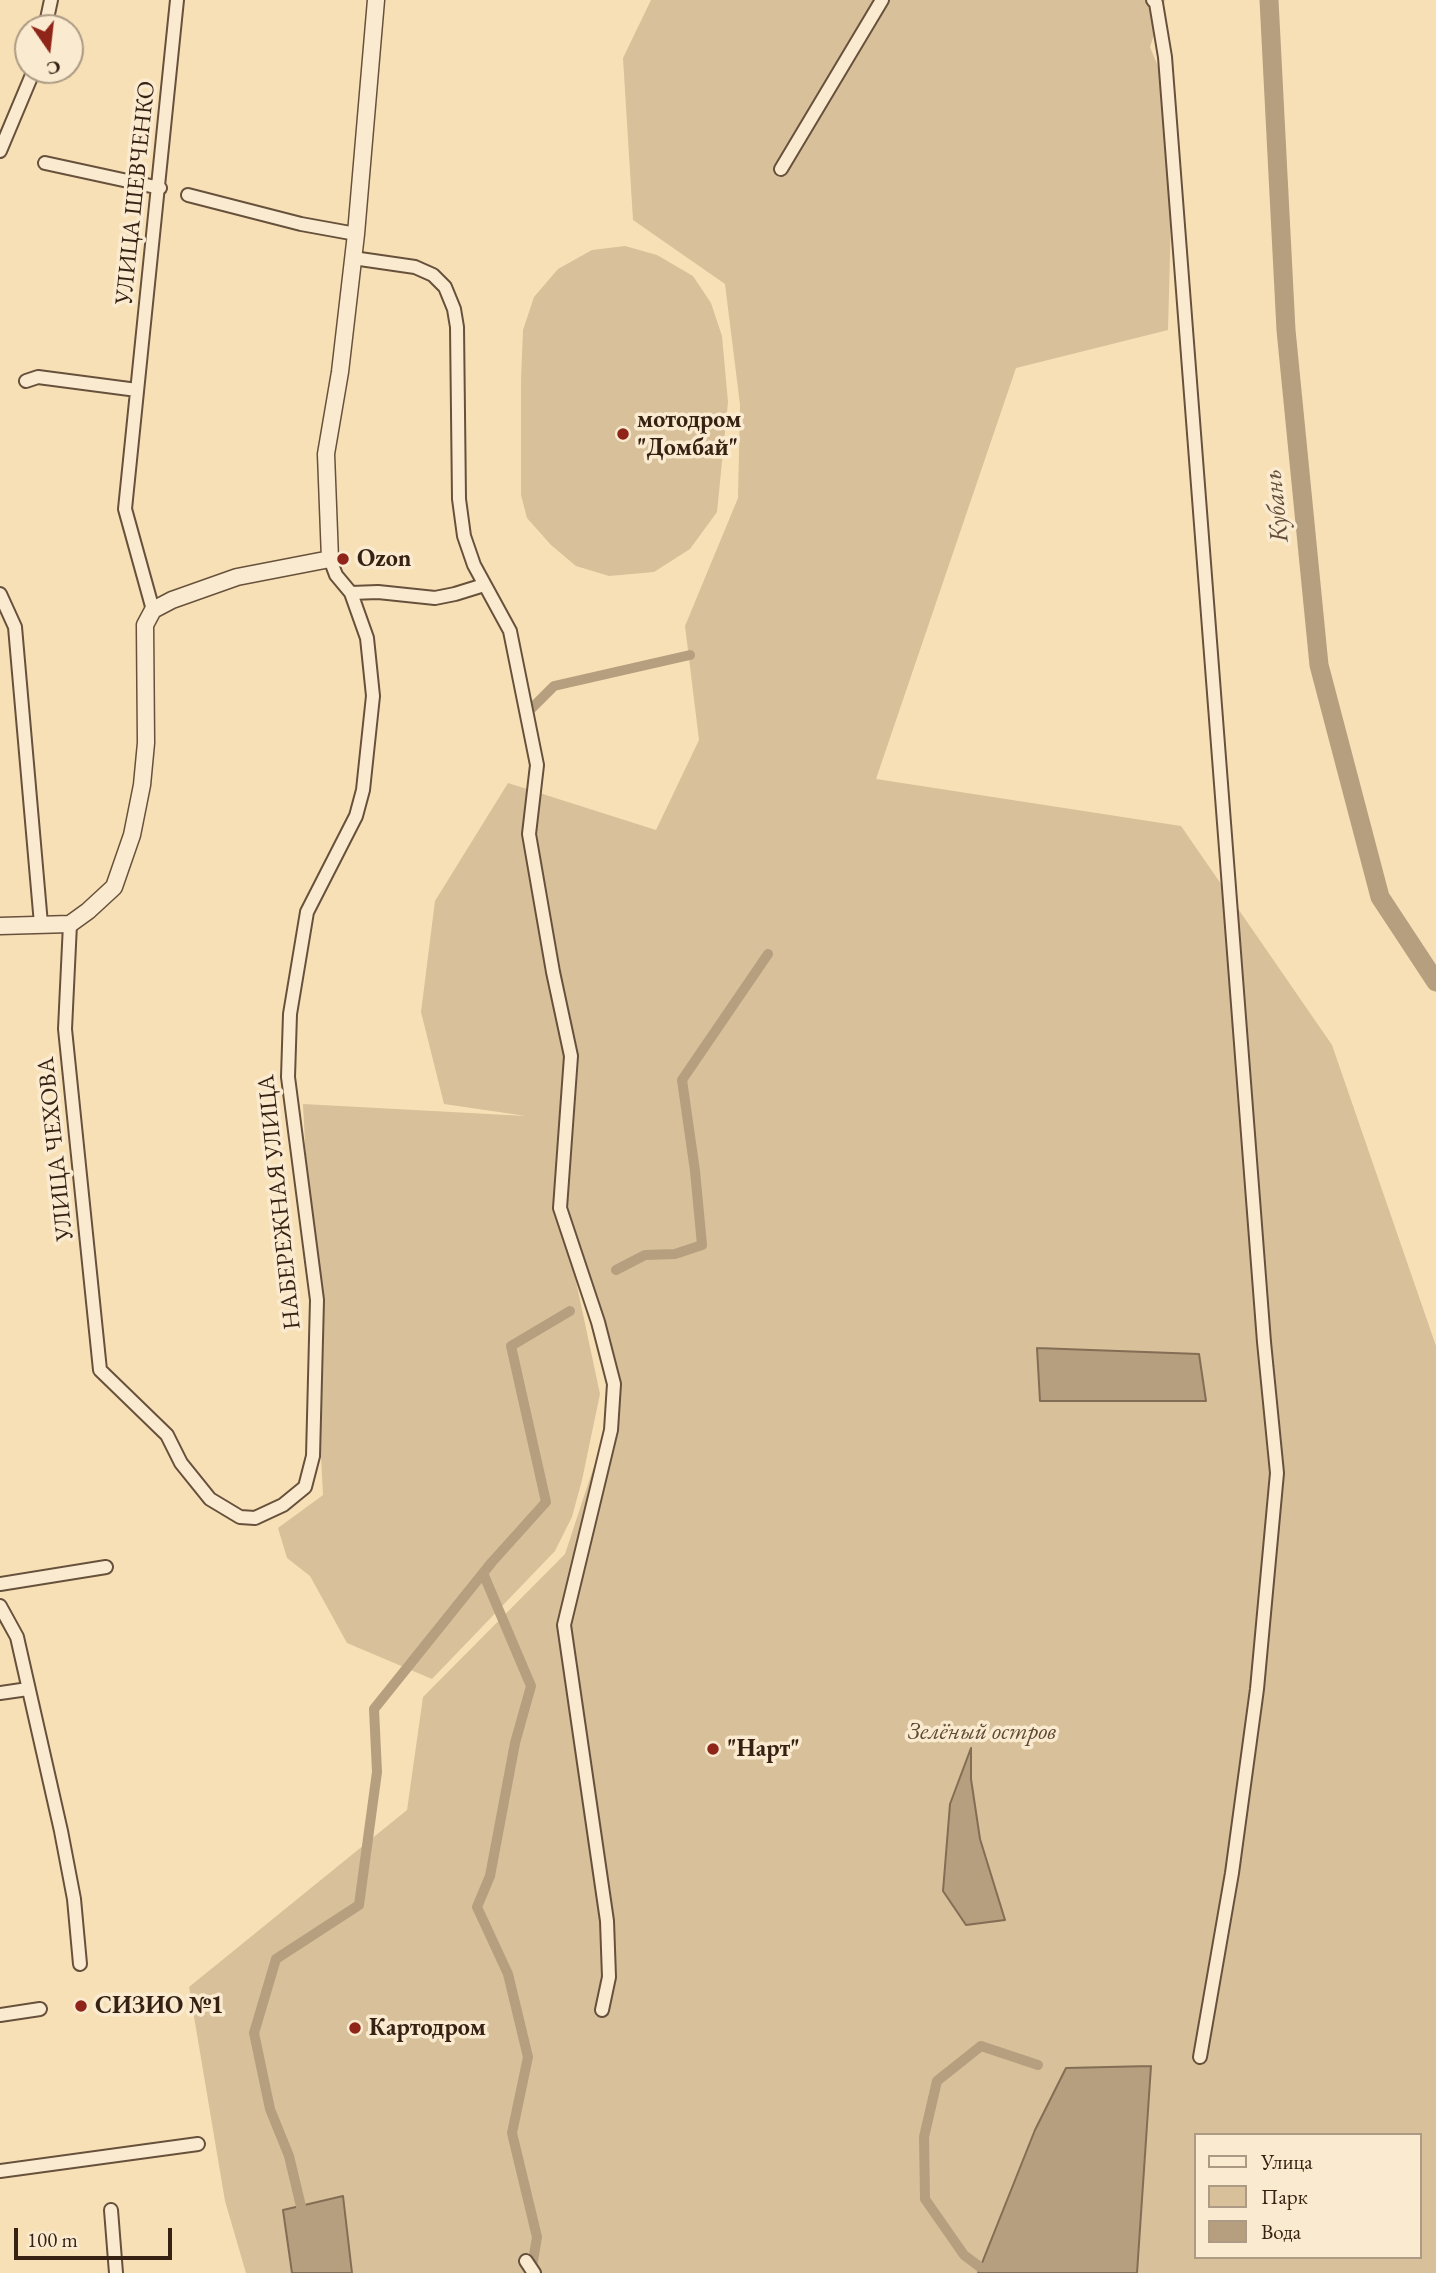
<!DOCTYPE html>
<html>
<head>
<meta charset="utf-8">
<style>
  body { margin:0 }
  #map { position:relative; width:1436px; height:2273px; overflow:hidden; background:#f8e0b6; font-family:"EB Garamond",serif }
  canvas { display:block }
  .legend { position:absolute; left:1194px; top:2133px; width:228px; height:126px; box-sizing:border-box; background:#faebd0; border:2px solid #ac9a84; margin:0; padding:9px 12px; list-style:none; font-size:21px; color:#372113 }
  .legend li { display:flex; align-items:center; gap:14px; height:35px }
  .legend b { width:35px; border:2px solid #ac9a84 }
  .north { position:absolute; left:14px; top:14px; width:70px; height:70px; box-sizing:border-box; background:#faebd0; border:2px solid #ac9a84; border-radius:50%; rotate:166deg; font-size:19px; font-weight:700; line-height:28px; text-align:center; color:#372113 }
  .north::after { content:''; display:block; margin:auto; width:24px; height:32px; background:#8f2418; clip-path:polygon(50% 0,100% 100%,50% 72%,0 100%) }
  .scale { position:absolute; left:14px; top:2228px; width:158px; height:32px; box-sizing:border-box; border:4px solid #372113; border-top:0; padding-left:9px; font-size:21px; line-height:24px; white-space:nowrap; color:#372113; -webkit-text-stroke:5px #faebd0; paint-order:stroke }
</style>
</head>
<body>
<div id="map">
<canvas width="1436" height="2273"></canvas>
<ul class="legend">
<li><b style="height:9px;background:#faebd0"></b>Улица</li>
<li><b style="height:19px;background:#d7c09a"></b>Парк</li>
<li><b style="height:19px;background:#b69f7f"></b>Вода</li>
</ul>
<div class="north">С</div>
<div class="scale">100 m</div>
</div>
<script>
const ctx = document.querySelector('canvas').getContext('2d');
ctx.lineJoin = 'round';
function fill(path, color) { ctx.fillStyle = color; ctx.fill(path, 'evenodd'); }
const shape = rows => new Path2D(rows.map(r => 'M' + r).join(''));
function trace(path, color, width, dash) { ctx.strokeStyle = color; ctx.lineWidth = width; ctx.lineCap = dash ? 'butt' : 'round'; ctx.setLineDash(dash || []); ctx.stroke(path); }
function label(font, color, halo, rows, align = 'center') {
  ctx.font = font + ' "EB Garamond",serif'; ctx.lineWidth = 7; ctx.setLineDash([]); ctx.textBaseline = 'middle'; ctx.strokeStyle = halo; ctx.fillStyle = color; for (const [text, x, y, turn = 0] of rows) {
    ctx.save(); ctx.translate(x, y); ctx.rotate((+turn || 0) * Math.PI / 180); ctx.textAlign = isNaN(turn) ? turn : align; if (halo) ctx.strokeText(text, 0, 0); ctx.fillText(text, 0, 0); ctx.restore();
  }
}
fill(shape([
  [651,0,1165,0,1150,47,1174,105,1168,330,1016,368,876,779,1181,826,1332,1045,1436,1346,1436,2273,246,2273,225,2201,189,1987,407,1810,423,1697,565,1554,620,1387,564,1225,600,1394,582,1480,572,1517,555,1551,432,1679,347,1643,310,1576,287,1558,278,1528,323,1495,303,1104,526,1116,444,1104,421,1012,435,901,508,783,656,830,699,740,685,626,738,498,740,405,725,284,633,220,623,58],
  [1196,2135,1420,2135,1420,2257,1196,2257],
  [625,246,657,255,693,276,711,303,722,336,728,402,717,512,690,549,654,572,609,576,576,566,551,545,527,518,521,495,521,380,523,330,534,297,558,269,592,250]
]), '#d7c09a');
const water = shape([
  [1037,1348,1199,1354,1206,1401,1040,1401,1037,1348],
  [971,1748,971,1779,980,1839,1005,1920,966,1925,943,1891,950,1804,971,1748],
  [1151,2066,1137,2273,978,2273,1035,2130,1066,2068,1151,2066],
  [343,2196,352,2273,292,2273,283,2210,343,2196]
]);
fill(water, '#b69f7f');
trace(water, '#836d54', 2);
trace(shape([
  [531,709,554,686,690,655],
  [616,1270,645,1255,675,1254,702,1245,695,1171,682,1080,768,954],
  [483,1573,531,1686,515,1743,490,1876,477,1907,508,1974,528,2057,512,2133,537,2237,531,2273],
  [304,2219,289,2156,270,2109,254,2033,276,1959,359,1905,377,1772,374,1709,492,1562,546,1502,511,1346,570,1311],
  [980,2267,964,2255,925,2199,924,2137,937,2081,981,2046,1038,2065]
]), '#b69f7f', 10);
trace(shape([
  [1269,0,1286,330,1319,665,1380,897,1436,982]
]), '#b69f7f', 19);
const minor = shape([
  [1153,0,1156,3,1165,57,1264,1342,1277,1473,1257,1689,1232,1873,1200,2057],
  [45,28,51,0],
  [0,151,34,70],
  [45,163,160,188],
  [781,169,882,0],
  [188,195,301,224,356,234],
  [353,258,415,267,433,275,445,287,454,309,457,327,459,499,464,536,474,565,510,631,537,765,529,834,553,972,571,1056,560,1208,598,1322,614,1384,611,1430,564,1625,607,1921,609,1977,602,2010],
  [26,381,38,377,137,390],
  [351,593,378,592,435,598,455,594,484,585],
  [0,594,15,627,41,924],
  [153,610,125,509,177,0],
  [70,924,65,1029,100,1370,167,1435,181,1463,210,1499,240,1517,255,1518,283,1505,305,1487,313,1456,317,1300,288,1077,290,1014,307,912,356,816,363,790,373,696,367,638,351,593,336,575,330,559],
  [0,1584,106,1567],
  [0,1606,17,1637,61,1831,74,1899,80,1964],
  [0,1693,28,1689],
  [0,2015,40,2009],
  [0,2171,198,2144],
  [111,2210,116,2273],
  [526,2261,534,2273]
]);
const tertiary = shape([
  [0,926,70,924,88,911,114,887,132,835,142,785,146,743,145,625,153,610,172,600,237,577,330,559,326,454,340,372,356,234,376,0]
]);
trace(minor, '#67513c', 16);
trace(tertiary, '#67513c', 19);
trace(minor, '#faebd0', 12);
trace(tertiary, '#faebd0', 16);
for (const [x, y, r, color] of [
  [623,434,7,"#8f2418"],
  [343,559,7,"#8f2418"],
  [713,1749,7,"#8f2418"],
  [81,2006,7,"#8f2418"],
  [355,2028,7,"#8f2418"]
]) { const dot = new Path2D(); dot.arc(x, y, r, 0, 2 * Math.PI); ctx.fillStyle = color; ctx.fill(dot); trace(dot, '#faebd0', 2.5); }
label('24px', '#372113', '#faebd0', [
  ["УЛИЦА ШЕВЧЕНКО",136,193,-84],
  ["УЛИЦА ЧЕХОВА",56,1149,-96],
  ["НАБЕРЕЖНАЯ УЛИЦА",280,1202,-96]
]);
label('bold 24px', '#372113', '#faebd0', [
  ["мотодром",637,420],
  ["\"Домбай\"",637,448],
  ["Ozon",357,559],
  ["\"Нарт\"",727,1749],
  ["СИЗИО №1",95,2006],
  ["Картодром",369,2028]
], 'left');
label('italic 24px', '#5f4935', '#faebd0', [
  ["Зелёный остров",982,1732]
]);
label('italic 26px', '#634d39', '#faebd0', [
  ["Кубань",1277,506,-96]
]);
</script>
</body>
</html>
